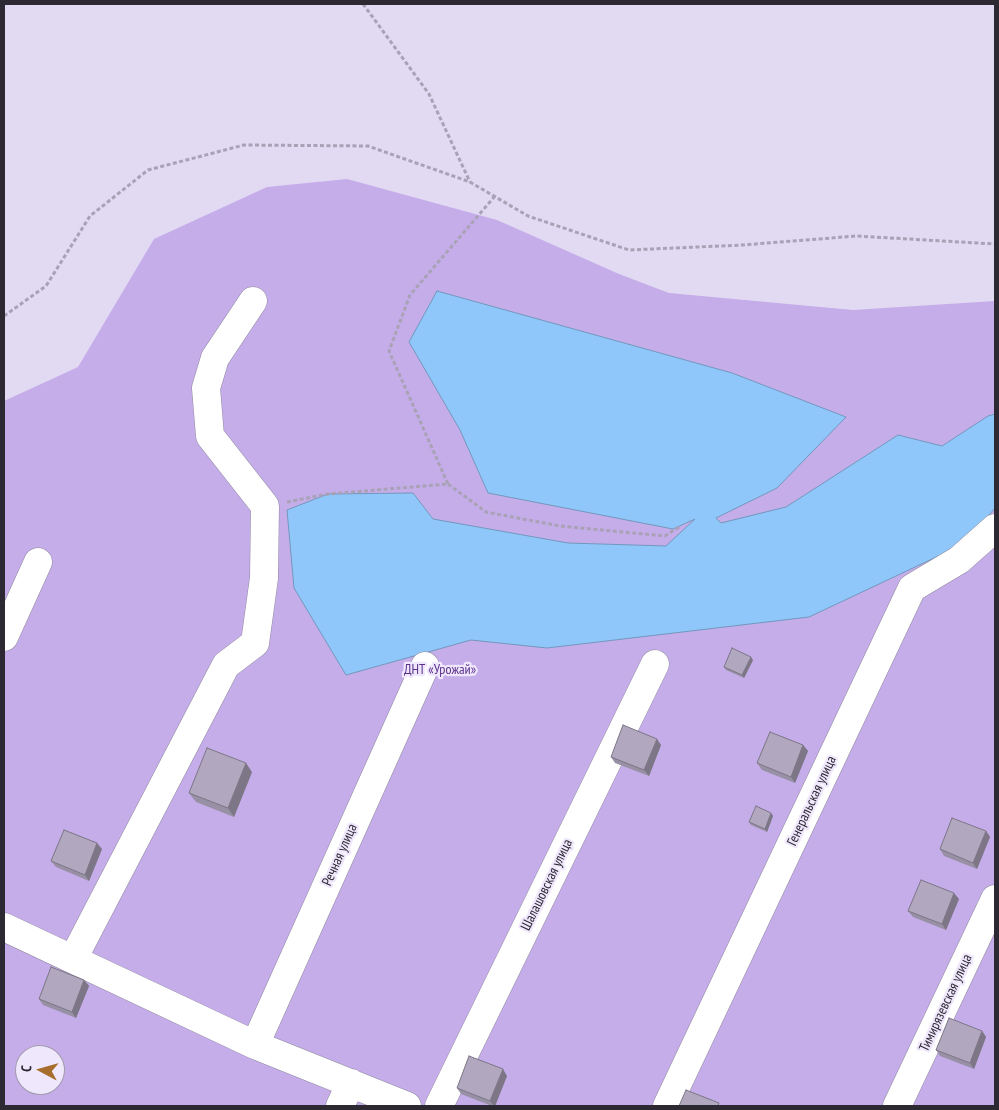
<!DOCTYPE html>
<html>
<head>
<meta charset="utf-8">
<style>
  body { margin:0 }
  #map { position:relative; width:999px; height:1110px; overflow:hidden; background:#e2d9f2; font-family:"PT Sans Narrow",sans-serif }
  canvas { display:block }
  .frame { position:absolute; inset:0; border:5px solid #2d2933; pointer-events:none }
  .north { position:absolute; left:15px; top:1045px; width:50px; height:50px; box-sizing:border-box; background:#efe7fc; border:1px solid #a19bac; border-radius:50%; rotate:276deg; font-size:14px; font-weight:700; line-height:20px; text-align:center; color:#2d2933 }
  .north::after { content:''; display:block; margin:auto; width:18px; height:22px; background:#a76d2c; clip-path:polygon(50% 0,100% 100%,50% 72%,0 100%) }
</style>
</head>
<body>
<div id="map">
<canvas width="999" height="1110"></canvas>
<div class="frame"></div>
<div class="north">С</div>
</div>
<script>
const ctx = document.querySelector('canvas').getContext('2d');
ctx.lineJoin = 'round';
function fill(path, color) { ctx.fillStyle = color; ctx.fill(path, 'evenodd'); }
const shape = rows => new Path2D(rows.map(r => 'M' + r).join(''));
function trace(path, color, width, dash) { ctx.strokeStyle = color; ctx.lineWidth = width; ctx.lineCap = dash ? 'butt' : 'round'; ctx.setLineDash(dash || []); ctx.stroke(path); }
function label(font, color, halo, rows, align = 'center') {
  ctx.font = font + ' "PT Sans Narrow",sans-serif'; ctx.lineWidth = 4.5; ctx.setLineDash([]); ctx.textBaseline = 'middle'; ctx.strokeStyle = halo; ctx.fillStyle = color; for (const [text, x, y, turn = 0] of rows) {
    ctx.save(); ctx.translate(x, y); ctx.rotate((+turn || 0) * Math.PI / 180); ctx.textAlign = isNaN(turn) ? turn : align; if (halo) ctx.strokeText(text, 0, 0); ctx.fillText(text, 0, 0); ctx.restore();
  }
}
fill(shape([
  [347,179,497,220,619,274,669,293,853,310,995,301,995,1106,4,1106,4,401,78,367,154,239,267,187],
  [25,1055,55,1055,55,1085,25,1085]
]), '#c5adea');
const water = shape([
  [437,291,732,373,846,417,777,488,716,518,721,523,786,507,898,435,942,446,988,416,995,414,995,508,966,543,809,617,547,648,471,640,346,675,294,588,287,510,328,494,413,493,433,519,568,543,666,546,695,519,673,529,488,493,460,430,409,342,437,291]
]);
fill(water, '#90c7fa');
trace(water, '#7298be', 1);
const minor = shape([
  [4,637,38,562],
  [4,927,255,1045,407,1106],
  [73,959,226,665,255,643,264,578,265,506,210,436,206,388,215,358,253,301],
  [255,1045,425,666],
  [340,1106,351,1083],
  [439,1106,655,664],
  [667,1106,912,588,959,560,995,528],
  [897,1106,995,899]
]);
trace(minor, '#90889f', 29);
trace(shape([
  [363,4,429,94,470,182],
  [4,316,46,286,90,216,148,170,244,145,368,146,470,182,528,216,629,250,743,245,856,236,995,244],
  [448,484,486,512,560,526,665,536,679,527],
  [287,502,328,494,448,484,389,351,410,295,495,196]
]), '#a9a2b6', 3, [4, 2.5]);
trace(minor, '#fff', 28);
fill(shape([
  [753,660,744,678,726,670,724,667],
  [661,745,649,776,615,763,611,757],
  [803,745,808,751,795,783,762,770,757,763],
  [252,772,234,817,196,802,189,793],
  [771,813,773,816,767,832,751,825,749,822],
  [986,831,990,837,977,869,944,856,940,849],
  [102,849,89,881,56,867,51,861],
  [959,899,946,930,913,917,908,911],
  [84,980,89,986,76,1018,43,1005,39,999],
  [982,1031,986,1037,974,1069,940,1056,936,1050],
  [507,1076,495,1106,492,1106,461,1094,457,1088]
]), '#9890a4');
fill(shape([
  [751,657,753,660,744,678,742,675],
  [657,739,661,745,649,776,644,770],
  [803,745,808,751,795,783,791,777],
  [246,763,252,772,234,817,228,808],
  [771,813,773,816,767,832,765,829],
  [986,831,990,837,977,869,973,863],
  [97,843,102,849,89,881,85,875],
  [954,893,959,899,946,930,942,924],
  [84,980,89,986,76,1018,72,1012],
  [982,1031,986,1037,974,1069,970,1063],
  [503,1069,507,1076,495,1106,494,1106,490,1101]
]), '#7c7686');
const building = shape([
  [732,648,751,657,742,675,724,667,732,648],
  [623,725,657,739,644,770,611,757,623,725],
  [770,732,803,745,791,777,757,763,770,732],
  [207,748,246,763,228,808,189,793,207,748],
  [756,806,771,813,765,829,749,822,756,806],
  [952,818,986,831,973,863,940,849,952,818],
  [64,830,97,843,85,875,51,861,64,830],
  [921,880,954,893,942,924,908,911,921,880],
  [51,967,84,980,72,1012,39,999,51,967],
  [949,1018,982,1031,970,1063,936,1050,949,1018],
  [469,1056,503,1069,490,1101,457,1088,469,1056],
  [686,1090,719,1103,718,1106,679,1106,686,1090]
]);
fill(building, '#b1a8bf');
trace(building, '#7c7686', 1);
label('14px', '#5c318c', '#efe7fc', [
  ["ДНТ «Урожай»",440,670]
]);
label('14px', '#2d2933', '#efe7fc', [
  ["Генеральская улица",812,801,-65],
  ["Речная улица",340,855,-66],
  ["Шалашовская улица",547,885,-64],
  ["Тимирязевская улица",946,1003,-65]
]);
</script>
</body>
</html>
